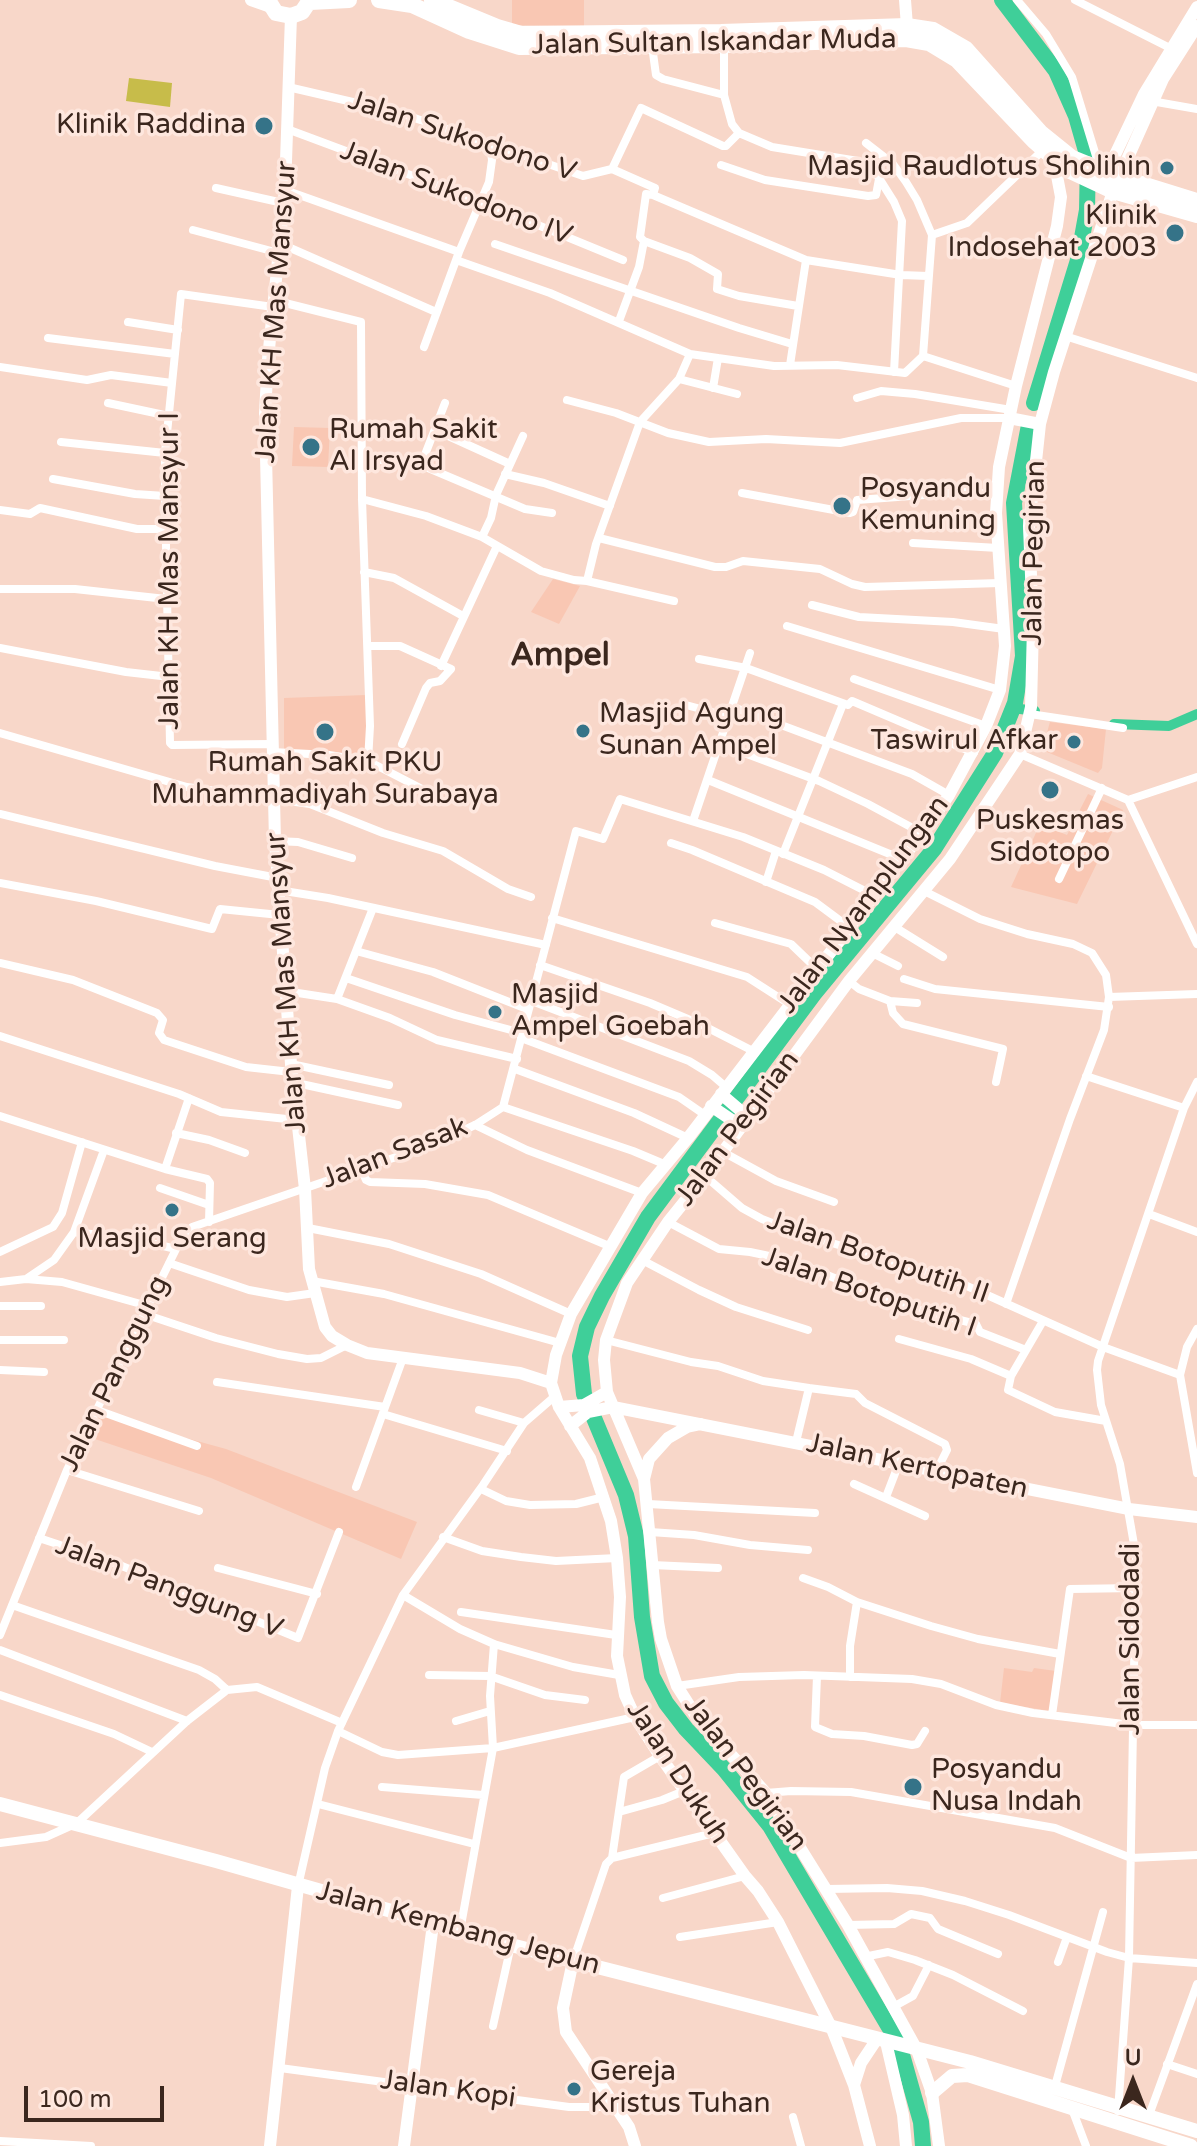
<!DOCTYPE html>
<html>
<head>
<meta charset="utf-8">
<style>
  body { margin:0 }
  #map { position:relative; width:1197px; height:2146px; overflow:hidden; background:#f8d7c9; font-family:"Varela Round",sans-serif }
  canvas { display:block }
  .north { position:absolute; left:1093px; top:2042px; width:80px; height:80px; -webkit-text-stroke:6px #fee7de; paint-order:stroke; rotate:0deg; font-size:22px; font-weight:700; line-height:32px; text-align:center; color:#3b271e }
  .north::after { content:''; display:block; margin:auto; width:28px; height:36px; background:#3b271e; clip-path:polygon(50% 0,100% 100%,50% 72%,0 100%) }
  .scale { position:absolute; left:24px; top:2086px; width:140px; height:36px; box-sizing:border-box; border:4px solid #3b271e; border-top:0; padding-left:10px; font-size:24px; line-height:28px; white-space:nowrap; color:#3b271e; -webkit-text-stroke:6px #fee7de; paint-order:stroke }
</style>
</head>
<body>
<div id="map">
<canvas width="1197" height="2146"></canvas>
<div class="north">U</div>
<div class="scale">100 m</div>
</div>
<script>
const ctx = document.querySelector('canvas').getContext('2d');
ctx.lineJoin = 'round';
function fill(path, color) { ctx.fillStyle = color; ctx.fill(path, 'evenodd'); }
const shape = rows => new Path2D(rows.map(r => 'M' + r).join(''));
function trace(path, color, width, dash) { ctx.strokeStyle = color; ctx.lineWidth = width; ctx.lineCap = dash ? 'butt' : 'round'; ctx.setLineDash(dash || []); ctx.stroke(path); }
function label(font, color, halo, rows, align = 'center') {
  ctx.font = font + ' "Varela Round",sans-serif'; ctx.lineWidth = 7; ctx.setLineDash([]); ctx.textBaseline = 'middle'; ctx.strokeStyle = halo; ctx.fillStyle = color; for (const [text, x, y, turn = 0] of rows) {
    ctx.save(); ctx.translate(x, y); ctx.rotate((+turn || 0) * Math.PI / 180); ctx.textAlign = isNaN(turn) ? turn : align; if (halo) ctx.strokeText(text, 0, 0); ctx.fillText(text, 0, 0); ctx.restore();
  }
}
fill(shape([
  [512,0,584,0,584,26,512,25],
  [294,427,330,428,328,467,292,466],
  [553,579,580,586,559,624,531,612],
  [366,695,366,754,284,751,284,698],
  [1050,722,1106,729,1102,768,1098,773,1042,750],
  [1088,794,1123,810,1077,904,1011,887,1040,824,1067,835],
  [99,1414,226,1449,417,1522,401,1559,211,1478,89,1437],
  [1004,1668,1032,1672,1034,1668,1056,1671,1050,1711,1000,1703]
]), '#f9c7b3');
fill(shape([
  [129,78,172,83,170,107,126,101]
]), '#c7bc4a');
trace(shape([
  [1013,708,1035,711],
  [1114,724,1169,726,1197,714]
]), '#3fcf99', 10);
trace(shape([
  [1002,0,1056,71,1076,116,1088,158,1087,210,1078,260,1034,403],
  [923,2146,921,2122,899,2044,770,1826,724,1769,686,1729,666,1703,652,1676,642,1617,636,1536,626,1495,584,1394,580,1356,587,1327,602,1296,648,1217,814,994,934,849,995,753,1015,703,1023,656,1014,503,1029,425]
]), '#3fcf99', 16);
trace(shape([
  [1017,0,1046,34,1072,77,1100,169],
  [1075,0,1170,48],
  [724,45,724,95,732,124,739,133,772,147,858,161,877,175,894,202,902,221,894,372],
  [652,46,656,75,663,79,724,95],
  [288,87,400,113,583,176,612,169,655,188,653,195],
  [1151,101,1197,109],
  [287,129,472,198,623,260],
  [866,143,893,164,906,182,917,200,932,235,923,356,1016,386],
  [721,165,765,180,868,196,876,195,879,179],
  [612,169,641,108,723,146,726,146,739,133],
  [216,188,283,203],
  [285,190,459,252],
  [653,195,806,260,901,275,928,276],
  [193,230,279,253],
  [932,235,967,223,1043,150],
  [644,241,690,258,718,274,717,289,739,296,798,306],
  [279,243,436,312],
  [495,244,739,328,792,344],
  [456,260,550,293,690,354,774,366,837,365,905,373,923,356],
  [273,300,361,322,362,499,370,726,368,761],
  [619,321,639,267,644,241,640,237,646,194,653,195],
  [128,322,178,330],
  [1065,336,1197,378],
  [48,338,175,354],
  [424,347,459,252,489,182,492,160,490,145],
  [790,365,806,260],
  [0,367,87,380,111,375,172,383],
  [679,379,737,394],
  [713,388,718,358],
  [857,398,881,391,915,394,1011,410],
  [567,400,616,413,668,433,709,442,766,439,840,443,961,418,1009,418],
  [108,403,169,416],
  [445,403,421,465,525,509,552,513],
  [435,430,510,464],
  [61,442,165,453],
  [361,456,391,462],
  [505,474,544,483,610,506],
  [53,479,135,494,165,496],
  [742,493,850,513,853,512,857,500,965,492,997,494],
  [362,499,426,516,482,537,541,571,574,580,587,581,596,544,640,422,679,379,690,354],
  [0,510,30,514,40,508,137,529,166,529],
  [482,537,491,518,496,495,523,436],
  [599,538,715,567,726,567,743,561,820,569,852,584,865,587,1000,583],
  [913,543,998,548],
  [364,572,394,578,463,616],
  [587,581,674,601],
  [0,589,75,589,166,599],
  [812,605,859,617,953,622,1004,629],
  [787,626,1000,690],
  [368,646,400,646,451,669,440,681,430,683,426,688,402,744],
  [0,648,126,672,170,677],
  [699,659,746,668,848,705,852,701,974,753],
  [441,666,497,546],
  [854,679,986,726],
  [686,705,730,717],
  [733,707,912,774,949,795],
  [1030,714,1123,728],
  [0,733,187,787,310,804,383,833,443,851,508,889,531,897],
  [272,744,172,745,170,743,165,496,165,453,181,294,273,307],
  [720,744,819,781,868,804,922,833],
  [272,752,329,755,368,761,424,790],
  [1020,754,1128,800,1197,944],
  [708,780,902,859],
  [1128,800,1197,777],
  [0,814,215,866,278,878],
  [693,821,750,653],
  [275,841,298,842,352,858],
  [671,843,692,850,815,902,850,928],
  [783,854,843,704],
  [1059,879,1102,788],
  [766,882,776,851],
  [0,883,96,901,212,929,220,909,280,915],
  [278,890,328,898,546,945],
  [924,891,980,919,1027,934,1073,944,1092,953,1106,975,1109,997,1104,1030,1070,1119,1006,1304],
  [552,918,747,977,789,1004],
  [715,923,791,944,817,969],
  [893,926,943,957],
  [356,951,433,972,527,1009],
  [872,953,898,966],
  [0,963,73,980,157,1013,163,1020,159,1033,164,1040,246,1067,291,1072],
  [540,965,650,1003,702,1025,753,1051],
  [346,978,455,1015,522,1033],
  [904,979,935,989,1109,1007],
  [849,981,859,989,890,1001,917,1003],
  [285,991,337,999,390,1018,437,1040,517,1059],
  [1109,997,1197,994],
  [337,999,373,908],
  [529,1000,689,1061,712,1075,726,1087],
  [890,1001,893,1013,903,1024,1003,1049,996,1082],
  [0,1036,179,1094,221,1112,296,1120],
  [521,1038,679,1097,705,1115],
  [291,1064,389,1085],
  [515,1069,634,1113,688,1138],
  [1086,1076,1184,1108],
  [292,1082,398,1105],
  [503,1107,576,831,603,839,620,799,743,837,824,870,875,896],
  [0,1116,165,1169,207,1179,210,1183,209,1222],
  [475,1125,527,1150,642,1193],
  [176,1133,209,1140,245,1153],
  [723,1152,776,1181,834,1202],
  [165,1169,189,1098],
  [361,1169,366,1180,370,1182,425,1184,488,1195,609,1246],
  [705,1176,742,1208,762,1219,790,1230,958,1282,1103,1347,1180,1375],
  [160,1188,209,1205],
  [1149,1214,1197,1232],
  [668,1222,719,1249,750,1252,793,1261,900,1305,976,1324,980,1332,1026,1350],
  [308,1228,389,1244,481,1274,571,1314],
  [74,1232,134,1239,176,1249],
  [0,1252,53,1227,62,1213,82,1142],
  [642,1260,699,1290,736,1307,808,1330],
  [169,1263,249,1290,287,1297,315,1293],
  [26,1279,54,1260,74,1232,104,1150],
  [312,1281,384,1294,560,1343],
  [0,1282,26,1279,62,1282,148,1306],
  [0,1306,41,1306],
  [144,1314,216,1338,278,1354,307,1359,321,1358,347,1345],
  [1043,1321,1011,1376,1008,1390,1055,1412,1106,1421],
  [1197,1329,1187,1347,1180,1375,1197,1473],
  [899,1339,971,1359,1011,1376],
  [0,1340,64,1340],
  [606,1340,691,1362,718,1366,763,1381,809,1388,796,1442],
  [0,1370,44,1372],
  [217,1382,385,1407],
  [809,1388,856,1394,865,1403,945,1444,947,1450,936,1472],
  [97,1410,197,1446],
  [479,1410,524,1423],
  [383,1414,507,1451],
  [67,1470,199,1511],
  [854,1484,925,1516],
  [356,1487,403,1358],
  [481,1489,506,1501,530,1505,576,1504,604,1497],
  [886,1497,899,1463],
  [648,1504,815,1513],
  [650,1532,694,1535,750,1545,808,1550],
  [443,1537,482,1551,521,1557,556,1561,617,1558],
  [39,1538,117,1564,298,1638,339,1532],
  [652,1565,718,1568],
  [218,1568,317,1594],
  [803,1578,828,1587,857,1602,931,1626,978,1639,1060,1654],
  [403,1595,460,1629,494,1644,573,1667,619,1675],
  [12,1605,199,1670,215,1679,227,1690],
  [461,1612,616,1635],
  [0,1635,67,1470,182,1237,192,1227,434,1144,475,1125,503,1107,633,1151,664,1164],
  [0,1650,187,1721],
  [429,1675,490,1676,545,1695,585,1700],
  [817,1676,815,1727,832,1734,864,1736,912,1745,917,1744,925,1731],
  [850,1677,850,1646,857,1602],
  [677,1686,739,1677,804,1675,912,1679,941,1684,996,1705,1033,1713,1132,1725,1197,1725],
  [0,1695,114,1734,152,1752],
  [1052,1715,1070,1589,1136,1588],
  [456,1721,490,1711],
  [338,1731,382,1752,398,1755,493,1748,635,1717],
  [382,1787,483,1795],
  [766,1793,791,1791,851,1792,1055,1828,1131,1858,1197,1855],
  [318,1804,474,1844],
  [619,1812,662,1800,684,1791],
  [0,1843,46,1837,77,1823,187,1721,227,1690,257,1687,342,1723],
  [612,1858,624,1777,660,1756],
  [298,1886,325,1768,338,1731,403,1595,483,1485,524,1423,554,1397],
  [827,1889,887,1888,922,1891,965,1901,1009,1915,1107,1952,1129,1958,1197,1963],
  [663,1898,745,1876],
  [848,1925,894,1924,911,1914,930,1918,938,1929,998,1954],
  [460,1931,493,1748,490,1696,494,1644],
  [680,1937,778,1922],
  [864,1957,888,1952,915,1960,953,1975,1023,2011],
  [573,1961,606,1864,612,1858,714,1833],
  [1058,1962,1067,1937],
  [893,2007,913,1996,929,1965],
  [493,2026,511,1945],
  [1167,2064,1197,2074],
  [280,2068,569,2107,616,2107],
  [1055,2086,1103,1912],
  [1072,2109,1086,2146],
  [1118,2111,1129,1958,1136,1556,1120,1464,1101,1405,1097,1370,1098,1361,1184,1108,1197,1082],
  [793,2117,801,2146],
  [1148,2118,1197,1984],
  [0,2141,91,2146]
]), '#fff', 8);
trace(shape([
  [251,0,271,7],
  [905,0,907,26],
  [291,16,285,190,268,359,265,413,275,841,291,1064,305,1189,309,1269,325,1327,332,1336,347,1345,367,1353,520,1373,551,1383],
  [1103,180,1144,94,1197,7],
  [1009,418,1040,424],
  [721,1094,748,1117],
  [711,1106,742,1127],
  [559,1407,584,1405,607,1392],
  [570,1426,588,1412,613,1407,1129,1509,1197,1517],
  [644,1479,649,1459,668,1438,687,1427,701,1424],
  [573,1961,563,2008,566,2032,629,2127,635,2146],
  [886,2042,903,2115,906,2146],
  [854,2085,861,2063,877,2039],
  [270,2146,298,1886],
  [404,2146,433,1924],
  [870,2146,854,2085,832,2029,778,1922,758,1891,745,1876,660,1756,635,1717,625,1695,617,1656,620,1597,617,1558,611,1521,590,1458,559,1407,551,1383,556,1355,571,1314,642,1193,688,1138,928,825,949,795,986,726,1000,690,1005,646,996,513,999,467,1016,386,1057,226,1061,197,1054,160],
  [939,2146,932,2093,917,2050,848,1925,766,1793,696,1716,677,1686,661,1639,658,1622,644,1479,607,1392,604,1360,606,1340,627,1283,668,1222,705,1176,849,981,950,859,1020,754,1031,707,1033,625,1029,526,1040,424,1054,372,1113,191,1163,79,1197,26]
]), '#fff', 12);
trace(shape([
  [0,1804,216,1861,511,1945,970,2062,1197,2131],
  [932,2093,952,2076,968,2075,1191,2146]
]), '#fff', 14);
trace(shape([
  [268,0,276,13,291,16,302,12,310,0],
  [379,0,412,5,469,31,519,47,724,45,906,39,929,43,957,60,1034,141,1066,169,1113,191,1197,215],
  [432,0,497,27,521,34,721,32,907,26,933,30,966,49,1041,133,1072,158,1119,177,1197,201],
  [310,2,349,0]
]), '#fff', 16);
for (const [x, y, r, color] of [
  [264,126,10,"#357388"],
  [1167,168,8,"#357388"],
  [1175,233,10,"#357388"],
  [311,447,10,"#357388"],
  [842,506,10,"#357388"],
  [583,731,8,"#357388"],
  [325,732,10,"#357388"],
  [1074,742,8,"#357388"],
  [1050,790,10,"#357388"],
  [495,1012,8,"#357388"],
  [172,1210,8,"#357388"],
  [913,1787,10,"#357388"],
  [574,2089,8,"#357388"]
]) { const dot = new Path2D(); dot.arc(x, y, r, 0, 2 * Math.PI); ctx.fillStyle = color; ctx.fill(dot); trace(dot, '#fee7de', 3); }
label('28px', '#3b271e', '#fee7de', [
  ["Jalan Sultan Iskandar Muda",714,43,-1],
  ["Jalan Sukodono V",462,137,18],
  ["Jalan Sukodono IV",456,194,21],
  ["Jalan KH Mas Mansyur",277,312,-86],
  ["Jalan Pegirian",1035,553,-89],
  ["Jalan KH Mas Mansyur I",171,571,-90],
  ["Jalan Nyamplungan",864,905,-53],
  ["Jalan KH Mas Mansyur",287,983,-94],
  ["Jalan Pegirian",738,1129,-53],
  ["Jalan Sasak",395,1154,-21],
  ["Jalan Botoputih II",878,1258,19],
  ["Jalan Botoputih I",869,1293,19],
  ["Jalan Panggung",115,1374,-64],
  ["Jalan Kertopaten",917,1467,12],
  ["Jalan Panggung V",169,1588,21],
  ["Jalan Sidodadi",1132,1639,-90],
  ["Jalan Dukuh",677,1773,57],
  ["Jalan Pegirian",745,1774,53],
  ["Jalan Kembang Jepun",458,1929,15],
  ["Jalan Kopi",448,2090,8]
]);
label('28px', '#3b271e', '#fee7de', [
  ["Klinik Raddina",246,126,"right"],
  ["Masjid Raudlotus Sholihin",1151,168,"right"],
  ["Klinik",1157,217,"right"],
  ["Indosehat 2003",1157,249,"right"],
  ["Rumah Sakit",329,431],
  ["Al Irsyad",329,463],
  ["Posyandu",860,490],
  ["Kemuning",860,522],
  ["Masjid Agung",599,715],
  ["Sunan Ampel",599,747],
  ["Taswirul Afkar",1058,742,"right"],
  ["Rumah Sakit PKU",325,764,"center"],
  ["Muhammadiyah Surabaya",325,796,"center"],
  ["Puskesmas",1050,822,"center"],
  ["Sidotopo",1050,854,"center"],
  ["Masjid",511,996],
  ["Ampel Goebah",511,1028],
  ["Masjid Serang",172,1240,"center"],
  ["Posyandu",931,1771],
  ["Nusa Indah",931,1803],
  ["Gereja",590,2073],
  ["Kristus Tuhan",590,2105]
], 'left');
label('bold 32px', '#3b271e', '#fee7de', [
  ["Ampel",560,657]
]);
</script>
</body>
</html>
